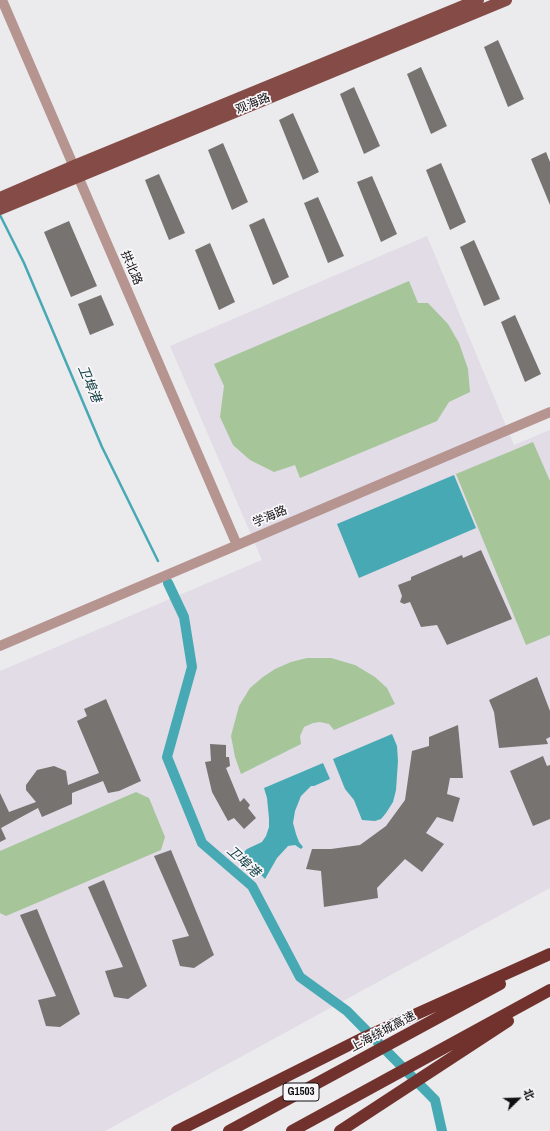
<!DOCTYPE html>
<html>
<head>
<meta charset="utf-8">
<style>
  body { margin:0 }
  #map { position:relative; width:550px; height:1131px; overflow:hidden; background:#ebeaed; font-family:"Archivo Narrow","Noto Sans SC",sans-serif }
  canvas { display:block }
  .north { position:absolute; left:498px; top:1079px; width:40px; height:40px; -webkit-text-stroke:3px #f9f7fa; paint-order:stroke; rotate:67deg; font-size:11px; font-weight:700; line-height:16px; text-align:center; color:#100f10 }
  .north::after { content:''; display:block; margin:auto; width:14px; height:18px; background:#100f10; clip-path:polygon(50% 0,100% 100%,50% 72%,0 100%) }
</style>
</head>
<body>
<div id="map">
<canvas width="550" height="1131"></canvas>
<div class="north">北</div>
</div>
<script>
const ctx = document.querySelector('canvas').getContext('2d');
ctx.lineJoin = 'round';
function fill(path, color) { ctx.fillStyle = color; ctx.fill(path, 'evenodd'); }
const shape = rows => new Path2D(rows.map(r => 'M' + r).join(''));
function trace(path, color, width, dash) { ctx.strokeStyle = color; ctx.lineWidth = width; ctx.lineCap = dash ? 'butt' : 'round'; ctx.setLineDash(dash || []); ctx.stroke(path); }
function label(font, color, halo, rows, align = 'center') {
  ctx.font = font + ' "Archivo Narrow","Noto Sans SC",sans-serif'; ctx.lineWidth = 3.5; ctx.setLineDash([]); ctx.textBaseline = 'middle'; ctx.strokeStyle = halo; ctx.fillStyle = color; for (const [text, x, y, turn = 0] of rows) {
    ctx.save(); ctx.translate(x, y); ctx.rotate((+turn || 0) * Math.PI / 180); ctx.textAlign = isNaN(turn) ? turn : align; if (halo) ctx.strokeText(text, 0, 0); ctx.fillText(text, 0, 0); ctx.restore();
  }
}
fill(shape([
  [427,236,514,445,550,430,550,888,105,1131,0,1131,0,671,262,560,170,346]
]), '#e1dce6');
fill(shape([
  [409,281,418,303,428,303,448,324,459,343,468,369,470,392,449,402,437,421,300,478,295,465,274,472,250,460,233,445,220,417,224,386,214,364],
  [533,442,550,481,550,635,526,645,456,474],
  [307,658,331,658,355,665,375,677,387,688,395,704,334,730,329,724,320,722,313,723,304,727,300,736,301,744,241,774,235,757,231,736,239,706,250,688,263,677,275,669,291,662],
  [136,792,149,798,165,837,161,850,6,916,0,913,0,851]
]), '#a6c599');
fill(shape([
  [454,475,476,528,359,578,337,524],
  [392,734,397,746,398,761,396,790,393,802,386,813,381,819,375,821,362,820,354,800,345,789,333,759],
  [323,763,330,779,314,786,311,786,301,796,295,811,293,823,296,834,299,842,303,847,301,849,295,845,288,846,277,858,265,879,241,855,247,849,262,842,266,836,269,827,269,818,267,798,264,788]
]), '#46a9b3');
trace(shape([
  [0,215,24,263,102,447,158,561]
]), '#46a9b3', 2.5);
trace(shape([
  [168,583,184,617,192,667,167,757,202,843,252,886,300,977,347,1011,435,1100,442,1131]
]), '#46a9b3', 10);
fill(shape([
  [498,40,524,99,508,107,484,47],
  [421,67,447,126,431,134,407,74],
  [354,87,380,146,364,154,340,94],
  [293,113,319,172,303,180,279,120],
  [223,143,248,202,232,210,208,150],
  [546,152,550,162,550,205,531,159],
  [441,163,466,222,450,230,426,170],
  [159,174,185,233,169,240,145,180],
  [372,176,397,234,381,242,357,182],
  [318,197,344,256,328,263,304,203],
  [264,218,289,277,273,285,249,225],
  [69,221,97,286,71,297,44,232],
  [474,240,500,299,484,306,460,247],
  [210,243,235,302,219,310,195,250],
  [101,295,114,325,90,335,78,304],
  [515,315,541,374,525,382,501,322],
  [481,550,512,619,447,645,437,625,421,627,410,602,404,604,400,602,402,596,398,585,411,580,411,577,462,555,463,558],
  [537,677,550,711,550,737,546,739,548,744,499,748,494,712,489,700],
  [106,699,141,781,119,791,108,793,103,781,72,793,72,804,42,817,38,808,1,828,6,839,0,842,0,793,9,812,36,802,26,790,26,785,37,770,54,766,66,771,68,785,99,773,77,721,87,716,84,709],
  [458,725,463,778,450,778,447,794,460,798,453,822,437,817,426,833,444,844,422,872,405,859,377,888,378,898,324,907,321,871,306,869,312,849,331,849,360,845,386,826,405,800,412,751,429,746,429,737],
  [210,744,226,745,226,757,229,757,230,766,226,768,240,802,244,798,250,805,248,808,256,818,244,829,234,818,228,821,212,792,205,762,211,761],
  [543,756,547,766,550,765,550,819,533,826,510,771],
  [171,850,214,955,194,968,180,966,172,940,189,936,154,856],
  [104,880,147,986,128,999,114,997,105,971,123,967,88,887],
  [37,909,80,1014,60,1027,46,1026,38,1000,56,996,20,915]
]), '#767371');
trace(shape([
  [2,0,237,545],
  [0,646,550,412]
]), '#b69490', 10);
trace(shape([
  [0,198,74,166,478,0],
  [0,209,506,0]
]), '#854b46', 12);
trace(shape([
  [177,1131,361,1039,550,954],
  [229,1131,500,984],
  [292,1131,550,990],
  [340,1131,508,1021]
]), '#71312d', 12);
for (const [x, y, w] of [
  [301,1092,36]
]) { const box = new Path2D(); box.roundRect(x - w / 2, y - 9, w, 18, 3); ctx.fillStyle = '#f9f7fa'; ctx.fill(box); trace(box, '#100f10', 1); }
label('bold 11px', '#100f10', null, [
  ["G1503",301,1092]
]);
label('12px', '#100f10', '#f9f7fa', [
  ["观海路",253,104,-22],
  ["拱北路",131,268,67],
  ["学海路",270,517,-23],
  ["上海绕城高速",383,1032,-28]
]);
label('italic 13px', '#0b3b3f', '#f9f7fa', [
  ["卫埠港",89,384,67],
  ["卫埠港",243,862,42]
]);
</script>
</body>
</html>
